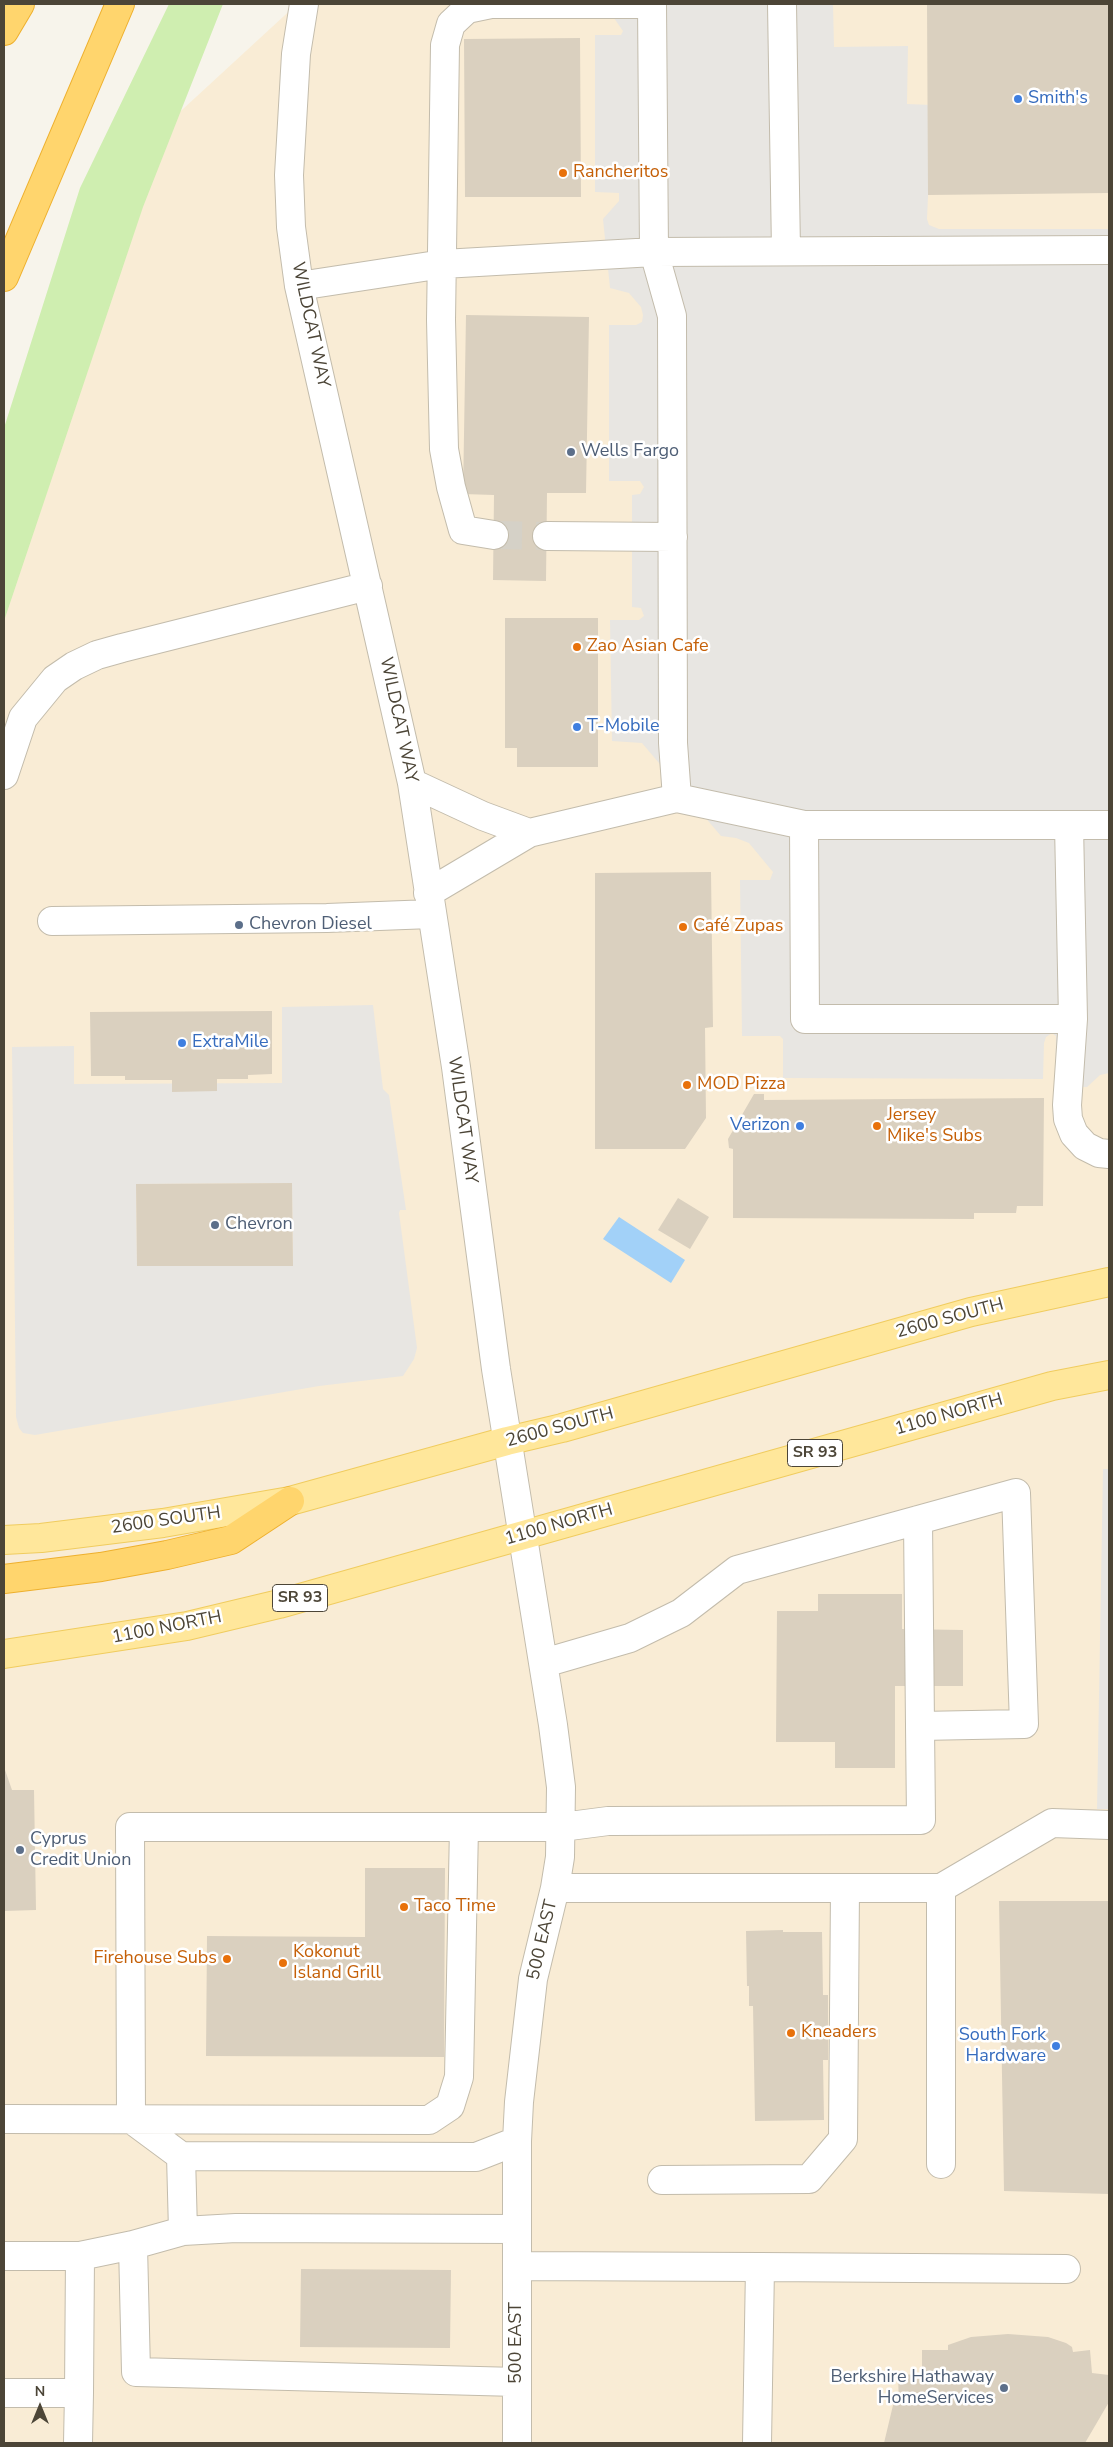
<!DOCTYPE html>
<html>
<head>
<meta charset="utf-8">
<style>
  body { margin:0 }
  #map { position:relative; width:1113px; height:2447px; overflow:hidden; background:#f7f4eb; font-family:"Nunito Sans",sans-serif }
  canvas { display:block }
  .frame { position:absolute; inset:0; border:5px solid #4c4537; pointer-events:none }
  .north { position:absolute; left:15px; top:2382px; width:50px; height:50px; -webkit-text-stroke:4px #fff; paint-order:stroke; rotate:0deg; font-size:14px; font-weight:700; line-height:20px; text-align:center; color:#4c4537 }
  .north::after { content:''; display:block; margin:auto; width:18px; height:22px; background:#4c4537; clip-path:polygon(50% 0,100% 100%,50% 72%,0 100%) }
</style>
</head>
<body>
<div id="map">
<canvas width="1113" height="2447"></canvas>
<div class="frame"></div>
<div class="north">N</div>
</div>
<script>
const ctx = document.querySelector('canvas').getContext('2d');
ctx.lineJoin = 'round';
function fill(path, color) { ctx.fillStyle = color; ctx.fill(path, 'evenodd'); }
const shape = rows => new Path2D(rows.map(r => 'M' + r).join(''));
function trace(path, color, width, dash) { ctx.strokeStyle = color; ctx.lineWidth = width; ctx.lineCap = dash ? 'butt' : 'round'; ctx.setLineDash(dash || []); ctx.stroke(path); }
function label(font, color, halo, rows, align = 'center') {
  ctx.font = font + ' "Nunito Sans",sans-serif'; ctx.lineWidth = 5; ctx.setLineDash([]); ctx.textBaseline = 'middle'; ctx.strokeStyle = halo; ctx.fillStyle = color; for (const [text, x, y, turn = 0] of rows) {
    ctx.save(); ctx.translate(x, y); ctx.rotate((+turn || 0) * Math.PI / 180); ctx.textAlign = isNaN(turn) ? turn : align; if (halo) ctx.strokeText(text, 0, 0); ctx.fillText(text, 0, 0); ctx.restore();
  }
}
fill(shape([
  [297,4,1109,4,1109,2443,4,2443,4,604,158,132]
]), '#f9ecd5');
fill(shape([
  [169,4,223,4,143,207,4,621,4,428,80,188]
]), '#cfeeb0');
fill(shape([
  [609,4,833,4,834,47,908,46,907,104,932,105,927,219,929,225,939,229,1109,229,1109,1073,1100,1075,1087,1087,1055,1086,1056,1036,1052,1033,1046,1037,1044,1043,1043,1079,783,1078,783,1039,780,1036,742,1036,740,880,770,880,773,872,749,843,736,838,721,836,642,743,612,741,610,620,639,620,644,616,641,608,632,607,632,495,640,494,644,487,640,481,609,481,609,325,636,325,642,322,643,315,641,307,629,293,610,288,603,219,619,201,619,193,595,192,595,35,621,35,623,31,614,18,609,16],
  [373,1005,383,1089,389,1095,406,1210,400,1210,399,1213,417,1348,414,1359,403,1376,319,1386,35,1435,23,1433,19,1428,16,1417,12,1047,74,1046,74,1084,282,1083,282,1007],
  [292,1183,293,1266,137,1266,136,1184],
  [1103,1469,1109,1469,1109,1809,1097,1809]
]), '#e8e6e2');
fill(shape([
  [619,1217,685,1260,671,1283,603,1239]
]), '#a2d1f8');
fill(shape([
  [927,4,1109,4,1109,193,928,195],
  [580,38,581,197,465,197,464,39],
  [466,315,589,317,586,493,547,493,546,581,493,580,494,495,463,494],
  [505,618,598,618,598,767,517,767,517,748,505,748],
  [711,872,713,1027,705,1028,706,1118,685,1149,595,1149,595,873],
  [272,1011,272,1074,248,1075,248,1079,217,1079,217,1091,172,1092,172,1080,125,1080,125,1076,91,1076,90,1012],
  [754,1094,764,1094,764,1100,1044,1098,1043,1206,1017,1206,1016,1213,974,1213,974,1219,733,1218,733,1149,729,1148,728,1139],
  [292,1183,293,1266,137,1266,136,1184],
  [678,1198,709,1217,690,1249,658,1230],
  [818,1594,902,1594,902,1629,963,1630,963,1686,895,1686,895,1768,835,1768,835,1742,776,1742,777,1611,818,1611],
  [4,1767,12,1790,34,1790,36,1910,4,1911],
  [365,1868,445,1868,444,2057,206,2056,207,1936,365,1937],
  [999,1901,1109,1901,1109,2194,1004,2191],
  [783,1930,783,1932,822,1932,823,1995,828,1995,828,2060,823,2060,824,2120,755,2121,753,2006,749,2006,749,1986,747,1986,746,1931],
  [301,2269,451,2270,450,2348,300,2347],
  [1008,2334,1048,2337,1066,2343,1072,2347,1073,2352,1090,2350,1092,2373,1109,2375,1109,2402,1085,2443,884,2443,894,2401,899,2405,898,2375,922,2374,922,2350,948,2350,948,2345,971,2337]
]), '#dad0bf');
trace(shape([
  [494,535,547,536]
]), '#d5d1c7', 28, [28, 14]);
const minor = shape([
  [304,4,296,54,289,175,291,227,299,286,412,783,456,1067,496,1369,553,1725,561,1787,560,1857,555,1888,533,1979,519,2102,517,2141,517,2443],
  [652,4,654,252,1109,250],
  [782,4,786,251],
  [299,286,443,264,654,252,672,316,673,743,677,798],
  [494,535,463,530,451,487,444,449,441,320,445,45,451,24,467,9,491,4,652,4],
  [547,536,673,537],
  [4,775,23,718,55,679,74,666,97,655,122,648,368,586],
  [412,783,483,816,529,833],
  [804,825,1069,825],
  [428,893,529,833,677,798,804,825,805,1019,1073,1019,1069,825,1109,825],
  [52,921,327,918,431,914],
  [1073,1019,1067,1105,1068,1119,1074,1134,1085,1146,1099,1153,1109,1154],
  [918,1520,920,1726],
  [555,1888,941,1888,1052,1823,1109,1825],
  [941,1888,941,2164],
  [4,2119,429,2120,450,2106,459,2077,464,1827],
  [517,2141,476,2157,181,2156,131,2119,130,1827,562,1827,608,1821,921,1820,920,1726,1024,1724,1016,1493,737,1570,681,1613,630,1638,544,1663],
  [181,2156,183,2231],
  [662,2180,809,2179,843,2139,845,1888],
  [517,2229,236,2228,183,2231,133,2245,136,2372,517,2382],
  [4,2256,80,2256,79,2393],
  [80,2256,133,2245],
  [517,2266,760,2267],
  [4,2393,79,2393,78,2443],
  [757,2443,760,2267,1066,2269]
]);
const major = shape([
  [4,1540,41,1538,163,1523,290,1501,507,1441,562,1428,971,1312,1109,1282],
  [4,1654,187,1626,279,1604,1052,1386,1109,1375]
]);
const highway = shape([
  [4,31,20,4],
  [4,277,120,4],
  [4,1579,101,1567,167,1555,231,1540,290,1501]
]);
trace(minor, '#c3bcac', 30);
trace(major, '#f0cc5f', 30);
trace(highway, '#eeb02e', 30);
trace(minor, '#fff', 28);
trace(major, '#ffe79b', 28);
trace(highway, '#ffd56d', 28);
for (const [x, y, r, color] of [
  [1018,99,5,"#3f7fe0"],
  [563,173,5,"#e8710a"],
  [571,452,5,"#5c6f8a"],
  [577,647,5,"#e8710a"],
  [577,727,5,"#3f7fe0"],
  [239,925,5,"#5c6f8a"],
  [683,927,5,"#e8710a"],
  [182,1043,5,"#3f7fe0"],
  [687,1085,5,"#e8710a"],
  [800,1126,5,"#3f7fe0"],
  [877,1126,5,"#e8710a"],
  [215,1225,5,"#5c6f8a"],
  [20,1850,5,"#5c6f8a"],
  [404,1907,5,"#e8710a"],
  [227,1959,5,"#e8710a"],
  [283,1963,5,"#e8710a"],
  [791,2033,5,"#e8710a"],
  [1056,2046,5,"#3f7fe0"],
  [1004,2388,5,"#5c6f8a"]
]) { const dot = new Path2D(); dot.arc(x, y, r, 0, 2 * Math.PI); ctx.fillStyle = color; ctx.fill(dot); trace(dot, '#fff', 2); }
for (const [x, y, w] of [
  [815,1453,55],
  [300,1598,55]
]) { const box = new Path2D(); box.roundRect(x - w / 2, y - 13.5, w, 27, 4); ctx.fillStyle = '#fff'; ctx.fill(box); trace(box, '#4c4537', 1); }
label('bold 16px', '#4c4537', null, [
  ["SR 93",815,1453],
  ["SR 93",300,1598]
]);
label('18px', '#366cbe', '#fff', [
  ["Smith's",1028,99],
  ["T-Mobile",587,727],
  ["ExtraMile",192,1043],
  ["Verizon",790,1126,"right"],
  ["South Fork",1046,2036,"right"],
  ["Hardware",1046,2057,"right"]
], 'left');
label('18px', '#c56008', '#fff', [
  ["Rancheritos",573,173],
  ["Zao Asian Cafe",587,647],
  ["Café Zupas",693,927],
  ["MOD Pizza",697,1085],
  ["Jersey",887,1116],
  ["Mike's Subs",887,1137],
  ["Taco Time",414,1907],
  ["Kokonut",293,1953],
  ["Island Grill",293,1974],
  ["Firehouse Subs",217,1959,"right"],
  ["Kneaders",801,2033]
], 'left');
label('18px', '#4c4537', '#fff', [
  ["WILDCAT WAY",310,325,78],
  ["WILDCAT WAY",398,720,78],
  ["WILDCAT WAY",462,1120,82],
  ["2600 SOUTH",950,1319,-15],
  ["1100 NORTH",949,1415,-16],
  ["2600 SOUTH",560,1428,-15],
  ["2600 SOUTH",166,1521,-8],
  ["1100 NORTH",559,1525,-16],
  ["1100 NORTH",167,1628,-11],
  ["500 EAST",543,1940,-77],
  ["500 EAST",517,2343,-90]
]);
label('18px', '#4e5e75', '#fff', [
  ["Wells Fargo",581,452],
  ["Chevron Diesel",249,925],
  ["Chevron",225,1225],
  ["Cyprus",30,1840],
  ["Credit Union",30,1861],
  ["Berkshire Hathaway",994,2378,"right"],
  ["HomeServices",994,2399,"right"]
], 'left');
</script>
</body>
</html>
